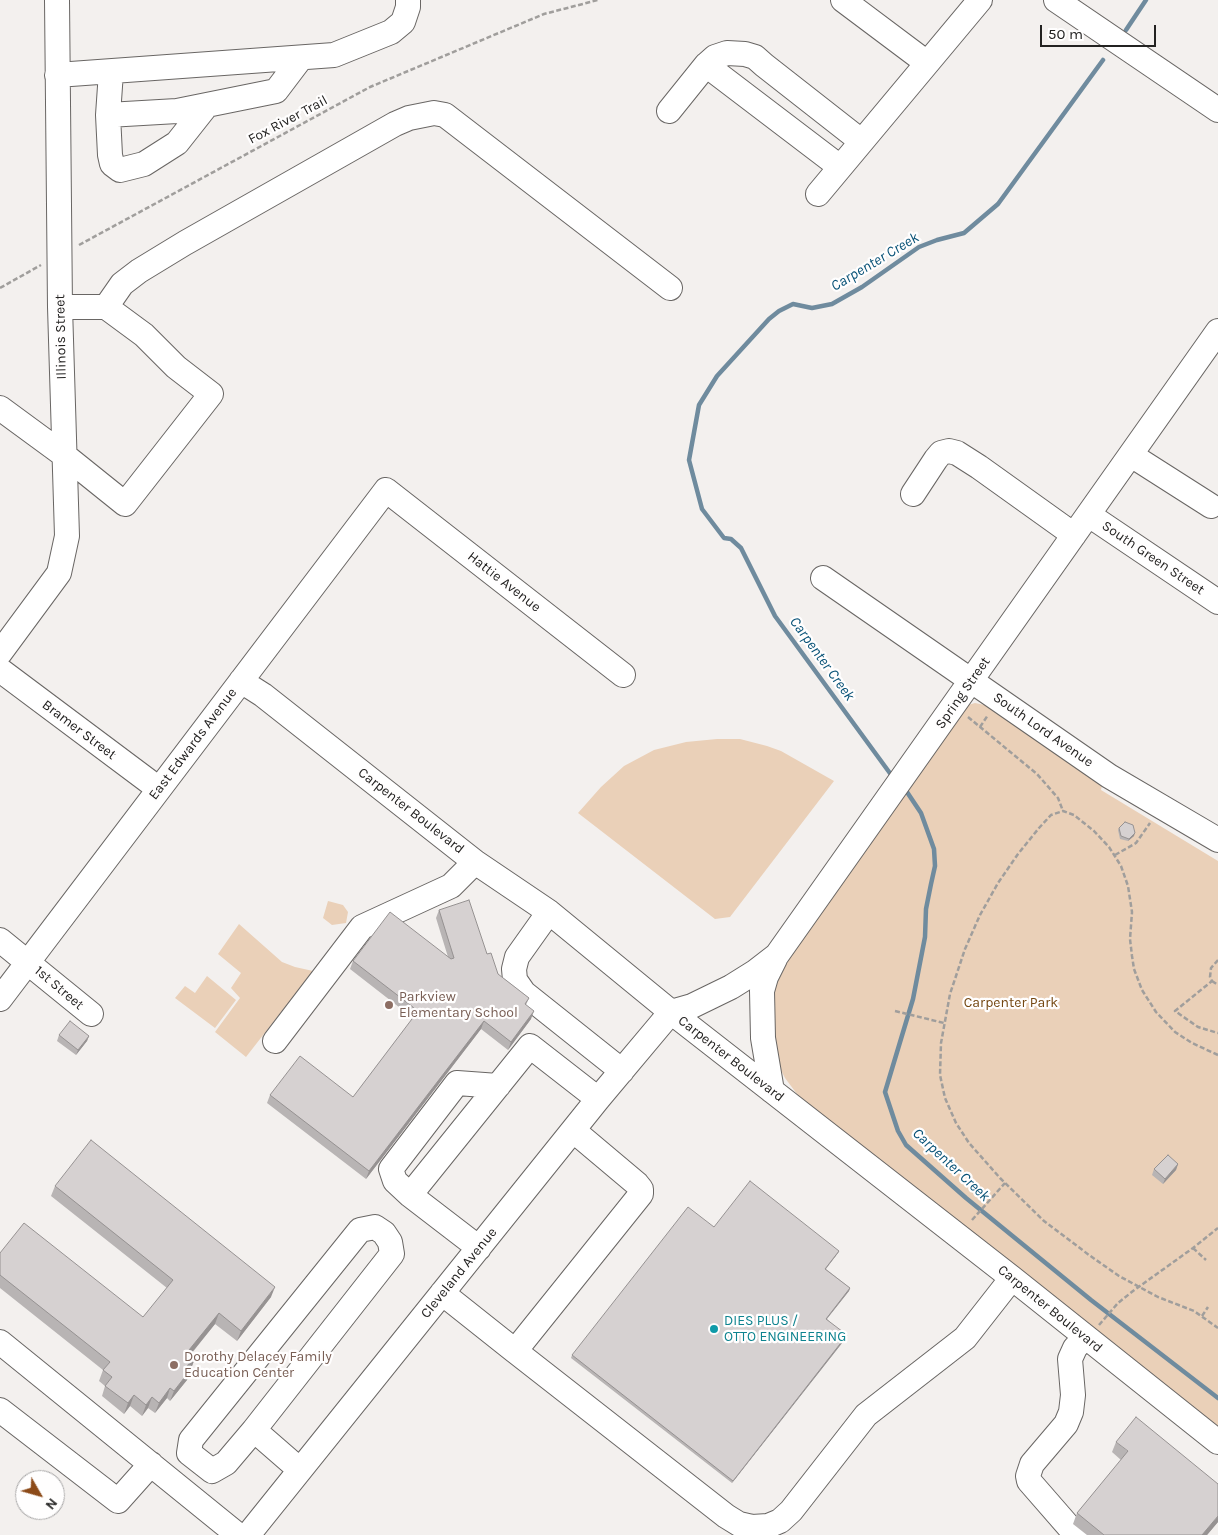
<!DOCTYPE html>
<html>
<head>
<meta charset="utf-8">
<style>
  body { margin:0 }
  #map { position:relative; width:1218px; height:1535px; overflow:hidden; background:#f3f0ee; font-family:Karla,sans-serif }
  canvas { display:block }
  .north { position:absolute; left:15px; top:1470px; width:50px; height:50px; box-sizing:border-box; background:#fffefe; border:1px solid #a7a6a6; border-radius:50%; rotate:128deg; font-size:14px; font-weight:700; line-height:20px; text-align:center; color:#232221 }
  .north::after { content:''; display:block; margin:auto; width:18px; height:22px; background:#8c4a18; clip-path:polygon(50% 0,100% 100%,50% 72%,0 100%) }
  .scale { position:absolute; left:1040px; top:25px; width:116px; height:22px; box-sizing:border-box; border:2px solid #232221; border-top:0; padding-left:6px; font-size:15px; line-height:18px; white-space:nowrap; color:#232221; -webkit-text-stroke:4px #fffefe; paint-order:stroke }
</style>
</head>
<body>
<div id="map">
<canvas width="1218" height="1535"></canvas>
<div class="north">N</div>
<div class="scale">50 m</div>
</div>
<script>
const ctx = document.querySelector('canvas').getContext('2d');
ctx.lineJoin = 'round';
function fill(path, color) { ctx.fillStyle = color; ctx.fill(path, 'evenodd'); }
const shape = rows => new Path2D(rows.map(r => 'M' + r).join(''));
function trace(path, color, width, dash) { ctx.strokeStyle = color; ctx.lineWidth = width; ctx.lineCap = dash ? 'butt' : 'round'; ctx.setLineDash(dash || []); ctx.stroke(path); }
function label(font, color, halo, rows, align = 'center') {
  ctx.font = font + ' Karla,sans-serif'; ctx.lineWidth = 4.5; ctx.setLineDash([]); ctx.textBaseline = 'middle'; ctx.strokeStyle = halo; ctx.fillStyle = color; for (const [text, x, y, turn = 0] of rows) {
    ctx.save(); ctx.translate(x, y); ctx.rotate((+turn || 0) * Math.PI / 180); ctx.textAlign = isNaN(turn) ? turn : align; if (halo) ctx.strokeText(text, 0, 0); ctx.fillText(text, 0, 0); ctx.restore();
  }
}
fill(shape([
  [975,703,990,706,1102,785,1101,790,1218,861,1218,1430,803,1102,785,1078,780,1068,775,1050,773,1000,777,980,786,961,963,710,968,705],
  [717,739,740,739,767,746,781,751,834,781,730,917,715,919,578,813,601,787,624,766,654,750,686,742],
  [328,901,343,905,348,912,346,923,332,925,323,918],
  [239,924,282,962,295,967,313,971,246,1057,215,1032,240,998,231,988,241,973,218,954],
  [207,976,236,1000,215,1028,175,998,185,986,195,993]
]), '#ead0b8');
trace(shape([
  [1126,30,1146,0],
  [892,776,775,616,741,548,731,539,724,538,702,509,689,460,699,405,717,376,769,319,779,311,793,304,812,308,832,304,862,287,919,247,937,240,964,233,998,204,1103,60],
  [907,792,921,813,934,849,935,866,931,884,926,909,925,937,913,999,885,1092,898,1131,906,1145,966,1198,1091,1300,1218,1398]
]), '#6f8b9e', 4.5);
const minor = shape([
  [843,0,927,63],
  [1056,0,1218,110],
  [706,65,840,167],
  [111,72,108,115,177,111,276,91,301,58],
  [57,75,334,55,391,32,403,22,408,7,408,0],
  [669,111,706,65,715,57,727,53,745,54,755,57,764,65,861,141],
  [108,115,110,155,112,164,120,170,144,164,177,143,207,105],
  [818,194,980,0],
  [60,307,106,307,122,284,139,271,185,243,395,124,409,118,434,113,445,115,670,288],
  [0,408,64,455,125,504,211,394,176,367,144,335,106,307],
  [1131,455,1211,506],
  [913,494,936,459,941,453,949,451,957,453,979,467,1074,535],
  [1089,515,1218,602],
  [823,578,1109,776,1218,840],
  [0,653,59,573,67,536,60,307,57,0],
  [0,670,159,789],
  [241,681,263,695,475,862,549,912,671,1012,1012,1278,1218,1442],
  [549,912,517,957,514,969,515,980,524,993,622,1071],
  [0,940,91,1014],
  [0,999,386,490,623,675],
  [275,1041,362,927,451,886,475,862],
  [772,1091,763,1038,762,991,766,977,775,959],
  [410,1195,530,1046,598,1099],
  [479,1248,410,1195,395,1181,391,1169,457,1083,498,1086],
  [442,1293,515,1351,641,1194,641,1189,637,1184,574,1131],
  [0,1342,238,1535],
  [515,1351,726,1516,739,1524,752,1527,768,1526,780,1521,791,1511,866,1415,965,1338,1012,1278],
  [0,1410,118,1501,151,1464],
  [254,1430,392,1254,390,1242,384,1233,375,1227,360,1230,191,1440,189,1453,212,1471,226,1463,254,1430,300,1470],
  [248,1535,598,1099,671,1012,692,1006,731,987,755,972,777,955,1218,331],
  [1076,1535,1029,1481,1028,1476,1032,1464,1066,1424,1071,1412,1073,1395,1070,1359,1075,1348,1085,1337]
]);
trace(minor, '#696664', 26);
trace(shape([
  [79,245,370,87,544,14,598,0],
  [0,288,41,265],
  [968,717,1037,774,1058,798,1063,811],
  [980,727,988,715],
  [1115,855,1136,843,1150,823],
  [1218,960,1211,968,1210,977,1212,981,1175,1011,1198,1027,1218,1033],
  [1212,981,1218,985],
  [895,1011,944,1023],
  [1218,1055,1192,1043,1175,1032,1156,1012,1142,990,1134,969,1132,956,1130,939,1132,912,1128,886,1121,866,1109,847,1094,831,1074,815,1063,811,1051,815,1039,828,1018,854,998,883,980,915,965,949,950,994,941,1043,940,1075,945,1098,956,1123,969,1143,1000,1178,1044,1221,1089,1255,1119,1276,1158,1297,1194,1311,1218,1328],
  [972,1220,1005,1183],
  [1193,1248,1206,1260],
  [1202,1316,1208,1307],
  [1099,1325,1118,1303,1133,1291,1193,1248,1218,1228]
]), '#a09e9c', 2.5, [5, 2.5]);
trace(minor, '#fff', 24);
fill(shape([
  [1119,828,1134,836,1128,841,1120,839,1118,830],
  [439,910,487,954,498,974,529,998,526,1005,531,1019,508,1050,481,1029,366,1179,267,1103,270,1095,353,1097,413,1018,350,969,353,961,448,957,436,918],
  [59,1035,89,1036,87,1041,76,1055,57,1041],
  [1178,1164,1176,1170,1163,1184,1152,1175,1154,1169],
  [55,1186,271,1297,237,1341,215,1324,192,1353,196,1356,192,1366,190,1368,191,1369,187,1380,170,1401,167,1398,155,1413,148,1408,142,1416,130,1406,124,1414,102,1396,105,1386,99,1381,103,1370,0,1288,0,1253,143,1317,167,1288,51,1196],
  [839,1251,838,1253,826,1269,850,1288,849,1291,827,1319,846,1338,732,1483,571,1358,572,1355],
  [1116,1442,1218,1522,1207,1535,1087,1535,1073,1524,1077,1513,1121,1460,1112,1452]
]), '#b8b4b4');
fill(shape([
  [1135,833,1134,836,1128,841,1129,839],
  [534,1011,531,1019,508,1050,511,1042],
  [484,1021,481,1029,366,1179,369,1171],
  [89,1036,87,1041,76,1055,78,1050],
  [1178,1164,1176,1170,1163,1184,1165,1179],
  [839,1251,838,1253,824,1271,825,1269],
  [275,1287,271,1297,237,1341,241,1331],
  [850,1288,849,1291,825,1321,826,1319],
  [219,1313,215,1324,185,1361,189,1350],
  [847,1335,846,1338,732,1483,733,1481],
  [196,1356,192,1366,184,1377,187,1366],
  [191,1369,187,1380,170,1401,174,1391],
  [170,1388,167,1398,155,1413,159,1403],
  [134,1395,130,1406,124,1414,128,1403],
  [152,1397,148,1408,142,1416,146,1405],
  [1218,1516,1218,1522,1207,1535,1202,1535]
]), '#969292');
const building = shape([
  [1125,822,1133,825,1135,833,1129,839,1121,836,1119,828,1125,822],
  [469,900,487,954,491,953,498,974,529,998,525,1004,534,1011,511,1042,484,1021,369,1171,270,1095,300,1056,353,1097,418,1011,353,961,390,912,451,959,454,958,439,910,469,900],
  [70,1021,89,1036,78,1050,59,1035,70,1021],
  [91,1140,275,1287,241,1331,219,1313,189,1350,196,1356,187,1366,191,1369,174,1391,170,1388,159,1403,152,1397,146,1405,134,1395,128,1403,105,1386,112,1377,103,1370,110,1362,0,1275,0,1253,24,1223,143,1317,173,1280,55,1186,91,1140],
  [1168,1155,1178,1164,1165,1179,1154,1169,1168,1155],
  [750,1181,839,1251,825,1269,850,1288,826,1319,847,1335,733,1481,572,1355,688,1207,714,1227,750,1181],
  [1136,1417,1218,1484,1218,1516,1202,1535,1104,1535,1077,1513,1128,1451,1116,1442,1136,1417]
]);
fill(building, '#d6d1d1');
trace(building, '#969292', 1);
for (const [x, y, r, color] of [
  [389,1005,5,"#8d6e63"],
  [714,1329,5,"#0f9aa8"],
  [174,1365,5,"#8d6e63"]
]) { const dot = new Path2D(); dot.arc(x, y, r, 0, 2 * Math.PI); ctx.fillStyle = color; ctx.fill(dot); trace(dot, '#fffefe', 2); }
label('14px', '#232221', '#fffefe', [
  ["Fox River Trail",288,120,-28],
  ["Illinois Street",61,337,-91],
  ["South Green Street",1153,558,34],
  ["Hattie Avenue",504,582,38],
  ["Spring Street",963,693,-55],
  ["Bramer Street",79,730,37],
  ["South Lord Avenue",1043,730,35],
  ["East Edwards Avenue",193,744,-53],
  ["Carpenter Boulevard",411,811,38],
  ["1st Street",59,988,40],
  ["Carpenter Boulevard",731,1059,38],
  ["Cleveland Avenue",459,1273,-51],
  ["Carpenter Boulevard",1050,1309,39]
]);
label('14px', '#785e54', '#fffefe', [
  ["Parkview",399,997],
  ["Elementary School",399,1013],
  ["Dorothy Delacey Family",184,1357],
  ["Education Center",184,1373]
], 'left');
label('14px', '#744711', '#fffefe', [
  ["Carpenter Park",1011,1003]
]);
label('14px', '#0d838f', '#fffefe', [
  ["DIES PLUS /",724,1321],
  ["OTTO ENGINEERING",724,1337]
], 'left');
label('italic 15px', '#075176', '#fffefe', [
  ["Carpenter Creek",875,262,-31],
  ["Carpenter Creek",822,659,54],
  ["Carpenter Creek",951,1165,43]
]);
</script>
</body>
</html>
